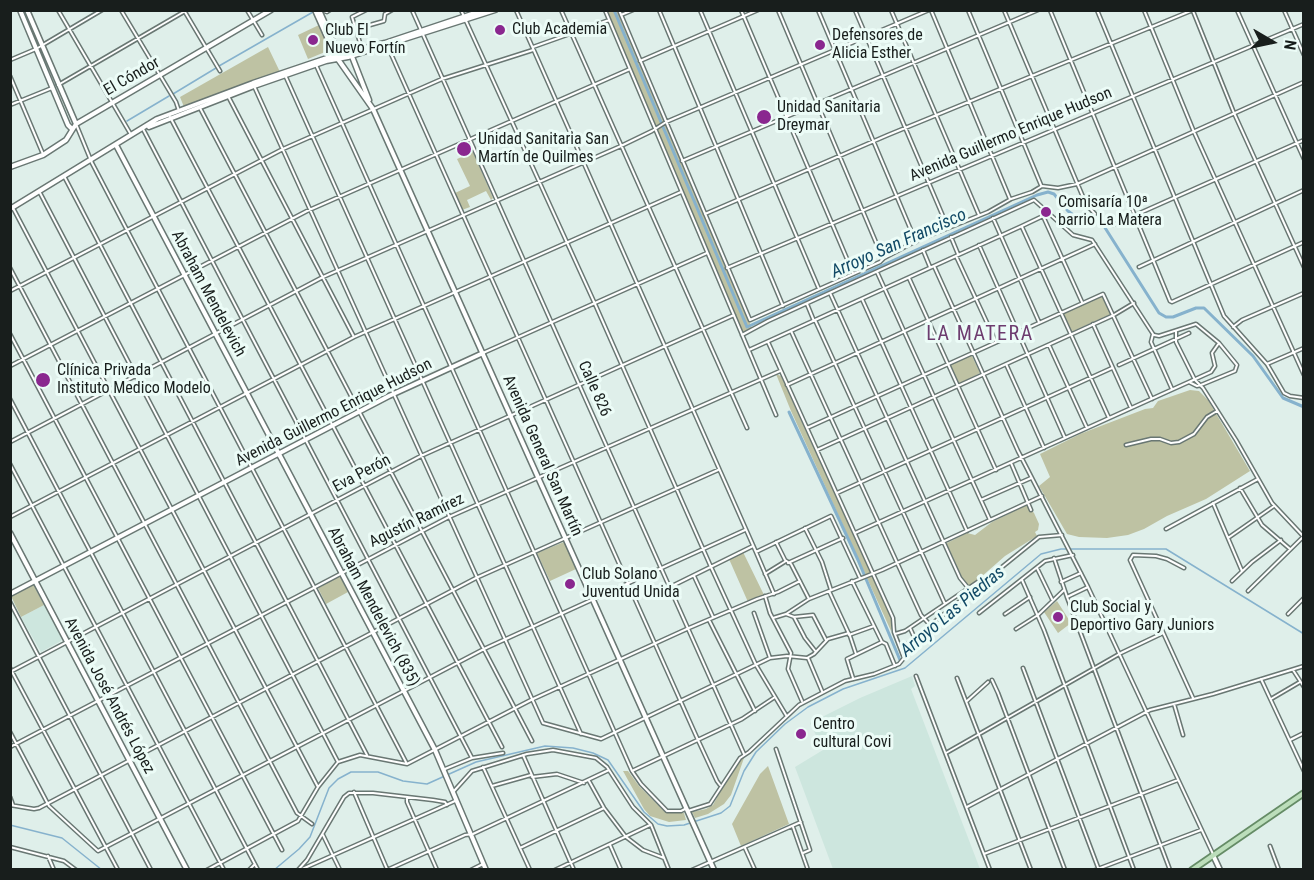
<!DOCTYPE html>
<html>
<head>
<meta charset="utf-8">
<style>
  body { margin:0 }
  #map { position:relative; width:1314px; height:880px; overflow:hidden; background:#dfefea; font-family:"Roboto Condensed",sans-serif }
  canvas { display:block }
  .frame { position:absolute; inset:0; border:12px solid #181e1c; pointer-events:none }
  .north { position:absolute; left:1242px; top:12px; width:60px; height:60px; -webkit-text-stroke:4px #ecfcf7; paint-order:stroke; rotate:99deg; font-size:16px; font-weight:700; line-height:24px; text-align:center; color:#181e1c }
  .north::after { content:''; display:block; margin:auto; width:21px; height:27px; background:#181e1c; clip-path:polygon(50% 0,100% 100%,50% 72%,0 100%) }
</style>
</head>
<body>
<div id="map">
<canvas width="1314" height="880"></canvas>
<div class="frame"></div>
<div class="north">N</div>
</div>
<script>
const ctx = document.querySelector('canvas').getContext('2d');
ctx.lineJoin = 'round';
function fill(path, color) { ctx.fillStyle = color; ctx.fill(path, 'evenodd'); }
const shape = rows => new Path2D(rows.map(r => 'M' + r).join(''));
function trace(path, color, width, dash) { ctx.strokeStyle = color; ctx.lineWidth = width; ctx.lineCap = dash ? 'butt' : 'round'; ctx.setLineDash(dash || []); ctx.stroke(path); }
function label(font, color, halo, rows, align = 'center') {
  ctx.font = font + ' "Roboto Condensed",sans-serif'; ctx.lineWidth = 6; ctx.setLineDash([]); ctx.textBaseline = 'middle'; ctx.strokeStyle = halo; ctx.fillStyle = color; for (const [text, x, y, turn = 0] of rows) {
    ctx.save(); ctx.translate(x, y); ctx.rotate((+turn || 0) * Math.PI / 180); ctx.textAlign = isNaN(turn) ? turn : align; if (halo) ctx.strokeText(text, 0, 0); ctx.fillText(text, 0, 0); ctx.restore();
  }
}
fill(shape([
  [44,605,62,639,61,641,41,652,21,617],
  [912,676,915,686,911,689,980,869,833,869,795,767,823,750,810,723,860,698]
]), '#cde6de');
fill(shape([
  [606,11,617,11,752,328,744,332,742,331],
  [319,25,330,50,308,59,298,35],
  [268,47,280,72,184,107,180,97],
  [473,152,493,198,491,200,486,191,467,200,470,207,462,210,455,193,470,186,457,159],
  [1103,295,1111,314,1071,332,1063,313],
  [971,354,980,373,959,384,950,364],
  [776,374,781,376,892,620,891,631,791,411],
  [1190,390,1199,391,1208,400,1250,471,1206,499,1167,516,1144,529,1128,535,1107,538,1079,537,1067,534,1039,486,1050,477,1040,454,1080,434,1145,409,1153,408,1158,401],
  [1027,505,1034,513,1039,524,1038,530,1035,532,1037,536,1005,556,972,585,968,586,964,582,947,545,947,543,967,533,975,535,992,522],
  [564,542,576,569,550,581,537,553],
  [743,552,764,595,748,602,729,559],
  [340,576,348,592,326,604,318,588],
  [33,584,44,605,21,617,11,596],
  [1057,601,1071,623,1058,633,1044,612],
  [744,758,731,795,724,804,708,814,695,818,692,812,706,809,713,805,732,769,740,759],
  [768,766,789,824,741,846,732,824,760,774],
  [623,771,628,771,639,786,665,812,684,813,686,820,669,822,650,816,644,809]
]), '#bec2a3');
trace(shape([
  [219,66,313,12],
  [173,94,216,68],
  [127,121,169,96],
  [10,825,62,838,102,870],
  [274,870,299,849,310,837,329,788,338,779,351,772,378,772,403,781,427,784,476,762,545,746,573,748,593,753,608,760,644,812,658,824,667,826,684,825,721,813,730,806,744,771,756,752,785,724,808,707,843,689,905,668,1041,554,1061,549,1166,549,1304,634]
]), '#86b2cd', 1.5);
trace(shape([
  [614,10,747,327,1037,195,1048,192,1054,194,1068,211,1076,217,1102,223,1159,313,1166,317,1173,317,1196,308,1204,308,1253,356,1283,398,1304,407],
  [789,412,858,560,900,660]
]), '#86b2cd', 3);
const street = shape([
  [58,10,130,133],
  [121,10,176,102,179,111],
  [247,10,262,35],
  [412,10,744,754],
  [461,10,595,304,711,567,756,665,786,715],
  [516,10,756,552,831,516,860,578],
  [561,10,747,428],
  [605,10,776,415],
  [619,10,750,320,880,262,884,258,916,241,988,212,1011,199,1032,192,1042,186,1058,188,1077,184,1304,82],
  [659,10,783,306],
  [700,10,819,289],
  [741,10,853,273],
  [778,10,883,259],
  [818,10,916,242],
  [855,10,948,228],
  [891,10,979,215],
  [931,10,1010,199],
  [968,10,1041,185],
  [1004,10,1086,204,1095,214],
  [1050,10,1170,301,1172,302,1304,242],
  [1097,10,1224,316,1267,364,1284,393,1290,396,1304,398],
  [1144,10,1194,132,1304,375],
  [1237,10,1304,159],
  [1284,10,1304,55],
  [324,11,327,12,330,10],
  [1193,11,1234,113,1304,267],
  [185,12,220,71],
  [621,15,633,10],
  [356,29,384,21,385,14,392,10],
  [387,45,698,740,717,781,720,785],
  [533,47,609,20],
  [362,49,352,17,366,10],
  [10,60,36,49,102,10],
  [640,61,758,10],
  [316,65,632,771,641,784,667,811,681,811,685,809],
  [285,75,581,734],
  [10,76,43,154],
  [58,85,187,10],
  [254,86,543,723,601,739,770,658,787,656,807,658,814,654,828,639,849,633],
  [228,96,354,337],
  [10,105,52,88],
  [200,108,532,741],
  [170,117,502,747],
  [76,124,92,163,127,230,407,764],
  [143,129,472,758],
  [682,161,1038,10],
  [64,176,367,755],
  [39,191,338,762],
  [13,208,318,787],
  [705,214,888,135,1193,10],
  [1043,216,1082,302],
  [993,218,1039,322],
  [1113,225,1304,140],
  [1022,227,1109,418],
  [951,237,958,254],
  [979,245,1065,438],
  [923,250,930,267],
  [956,256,996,342],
  [934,266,1018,451,1088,587,1213,854],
  [1139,267,1304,190],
  [10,268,297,813,312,824],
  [727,268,1304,24],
  [877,272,990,520],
  [909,278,996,470],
  [10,291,283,149,442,79,533,50],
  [830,293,960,578,969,589],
  [862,299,967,531],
  [807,304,814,321],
  [815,320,945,604],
  [1093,324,1131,408],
  [1233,327,1242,320,1304,293],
  [791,331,921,615,931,626],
  [1176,331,1176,342,1195,380,1203,388,1236,440,1272,503,1304,537],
  [10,334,282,850],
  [1153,334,1151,342,1172,389],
  [742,335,768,321,1034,200,1073,235,1092,240,1153,334],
  [1154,335,1159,336,1196,324,1219,343,1237,365,1235,371,1201,385,1197,386,1189,382],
  [1049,345,1087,428],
  [749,350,1022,226,1043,216,1046,212],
  [483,353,707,253],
  [1006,364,1044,448],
  [1267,364,1304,348],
  [1119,365,1189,333],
  [10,366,307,211,630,69],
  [787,385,1095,244],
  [10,399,258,870],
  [807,428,1103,294,1152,399],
  [10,442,323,277,621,146,652,131,666,122,929,10],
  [1126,445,1151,439,1160,439,1171,443,1179,442,1194,434,1207,417,1217,411],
  [817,450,1114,315,1134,303],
  [1011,463,1031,510],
  [10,464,224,870],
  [1240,488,1262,525,1290,549],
  [837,493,1112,368],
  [981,500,1031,478],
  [1213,503,1242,571],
  [10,517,354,337,681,192],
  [805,528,822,562,831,590],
  [1166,529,1258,479],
  [855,533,1211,372,1215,366,1212,353,1219,343],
  [1228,538,1274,506],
  [776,542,785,560,791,564,809,599],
  [756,552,774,594],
  [1054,558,1067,597,1170,870],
  [788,563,843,538],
  [1037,568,1052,599],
  [1184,568,1167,559,1156,556,1133,555,1130,560,1193,698],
  [765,574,786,561],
  [694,576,713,617],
  [1022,580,1044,630,1134,870],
  [852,581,882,642],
  [1232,581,1252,562,1281,540],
  [1061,582,1081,573],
  [670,587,753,546],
  [829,591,850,636,856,654],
  [1248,591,1303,537],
  [765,596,770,613,791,653,788,669,802,701],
  [1067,597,1088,587],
  [10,602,151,870],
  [754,613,770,658],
  [979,613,1045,561,1073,555],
  [786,614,809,599,882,570,1042,496],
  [1005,614,1030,597],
  [1288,614,1304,598],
  [794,617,805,638,816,652],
  [773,618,786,614,794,617,813,615,826,640],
  [709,620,755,711],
  [910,628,915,639],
  [1016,629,1038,615,1064,590],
  [895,634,905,631,982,579,988,578],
  [849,635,874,626],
  [901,649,1039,537,1062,535],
  [808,658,822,691],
  [10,668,118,870],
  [1023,668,1099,870],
  [1293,670,1304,687],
  [10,672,421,456,734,315],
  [916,676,990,870],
  [853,678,847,659,882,642,886,644,895,666],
  [957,678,1031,870],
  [1261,679,1304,771],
  [992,680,998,693,1065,870],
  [1271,699,1300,682],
  [967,701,988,682],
  [1174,704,1183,735],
  [10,732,49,806,98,851,484,649,745,530],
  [1290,740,1304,733],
  [10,747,449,517,780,371],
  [776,749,810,850,803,853],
  [946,753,1121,653,1163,633],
  [523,755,574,870],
  [407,764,531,700,689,628,757,599,778,592,800,581],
  [483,767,530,870],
  [445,769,472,758,503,753],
  [632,771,742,719,775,697],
  [532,777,557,774,584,783],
  [589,781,604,808,626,837,643,850,664,858],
  [492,786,531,775],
  [454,791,472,771,527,754,553,750,596,758,607,767,633,807,651,825,669,870],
  [354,792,387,869],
  [10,797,13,805],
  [407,797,407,802,437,870],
  [10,805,34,809,39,808,476,578,718,470],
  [967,807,1150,710,1213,694,1304,666],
  [688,811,710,804,740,758,749,752,799,705,845,681,874,674,899,664,904,658,894,632,893,618,768,342],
  [793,827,808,870],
  [323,835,340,870],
  [610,845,621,870],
  [1270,846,1279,870],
  [10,847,64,861,76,870],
  [520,848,604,808],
  [745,848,755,870],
  [984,854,1178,780],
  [48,856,54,870],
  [207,870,298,821,318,787,338,762,360,755,407,764],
  [249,870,255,864],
  [298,870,307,860,344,797,349,793,373,793,433,800,445,802,447,805],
  [300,870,455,801],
  [387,870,465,835,473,834,609,770],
  [471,870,483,864],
  [555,870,650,825],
  [692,870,801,822],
  [1095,870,1201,830]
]);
const secondary = shape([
  [20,10,68,125,72,129],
  [27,10,76,124],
  [315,10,335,55,373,109,714,870],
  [319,10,339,55],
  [351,54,369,100],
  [149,127,254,86,326,61,348,57,495,10],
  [116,145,435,750,486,870],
  [10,167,43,155,66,140,76,124,271,10],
  [10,209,157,119,253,83,330,57,385,43,484,10],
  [10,533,187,870],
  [10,594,389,396,483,353],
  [1213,855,1220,870]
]);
const primary = shape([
  [1192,870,1304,793]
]);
trace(street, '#697773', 5);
trace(secondary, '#697773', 7);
trace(primary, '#658c66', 8);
trace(street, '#fff', 2);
trace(secondary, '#fff', 4);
trace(primary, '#bcdebb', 4.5);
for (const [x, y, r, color] of [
  [500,30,6,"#8a278f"],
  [313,40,6,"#8a278f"],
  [820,45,6,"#8a278f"],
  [764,117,8,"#8a278f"],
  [464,149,8,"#8a278f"],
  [1046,212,6,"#8a278f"],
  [43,380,8,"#8a278f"],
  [570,584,6,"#8a278f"],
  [1058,617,6,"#8a278f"],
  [801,734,6,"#8a278f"]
]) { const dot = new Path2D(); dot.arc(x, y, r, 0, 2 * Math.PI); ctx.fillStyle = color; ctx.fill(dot); trace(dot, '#ecfcf7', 2); }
label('16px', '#181e1c', '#ecfcf7', [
  ["Club Academia",512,30],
  ["Club El",325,31],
  ["Nuevo Fortín",325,49],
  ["Defensores de",832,36],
  ["Alicia Esther",832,54],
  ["Unidad Sanitaria",777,108],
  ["Dreymar",777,126],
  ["Unidad Sanitaria San",478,140],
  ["Martín de Quilmes",478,158],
  ["Comisaría 10ª",1058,203],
  ["barrio La Matera",1058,221],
  ["Clínica Privada",57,371],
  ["Instituto Medico Modelo",57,389],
  ["Club Solano",582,575],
  ["Juventud Unida",582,593],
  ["Club Social y",1070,608],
  ["Deportivo Gary Juniors",1070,626],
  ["Centro",813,725],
  ["cultural Covi",813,743]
], 'left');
label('16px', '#181e1c', '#ecfcf7', [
  ["El Cóndor",132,77,-30],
  ["Avenida Guillermo Enrique Hudson",1011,135,-23],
  ["Abraham Mendelevich",208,294,62],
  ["Calle 826",594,389,66],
  ["Avenida Guillermo Enrique Hudson",334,413,-27],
  ["Avenida General San Martín",542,456,66],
  ["Eva Perón",362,474,-28],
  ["Agustín Ramírez",417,521,-26],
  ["Abraham Mendelevich (835)",373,607,62],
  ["Avenida José Andrés López",109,696,62]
]);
label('italic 18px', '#124a66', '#ecfcf7', [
  ["Arroyo San Francisco",899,244,-24],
  ["Arroyo Las Piedras",953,612,-40]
]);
ctx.letterSpacing = '1.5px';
label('20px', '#6d3c6f', '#ecfcf7', [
  ["LA MATERA",980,335]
]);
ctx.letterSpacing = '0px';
</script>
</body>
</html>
